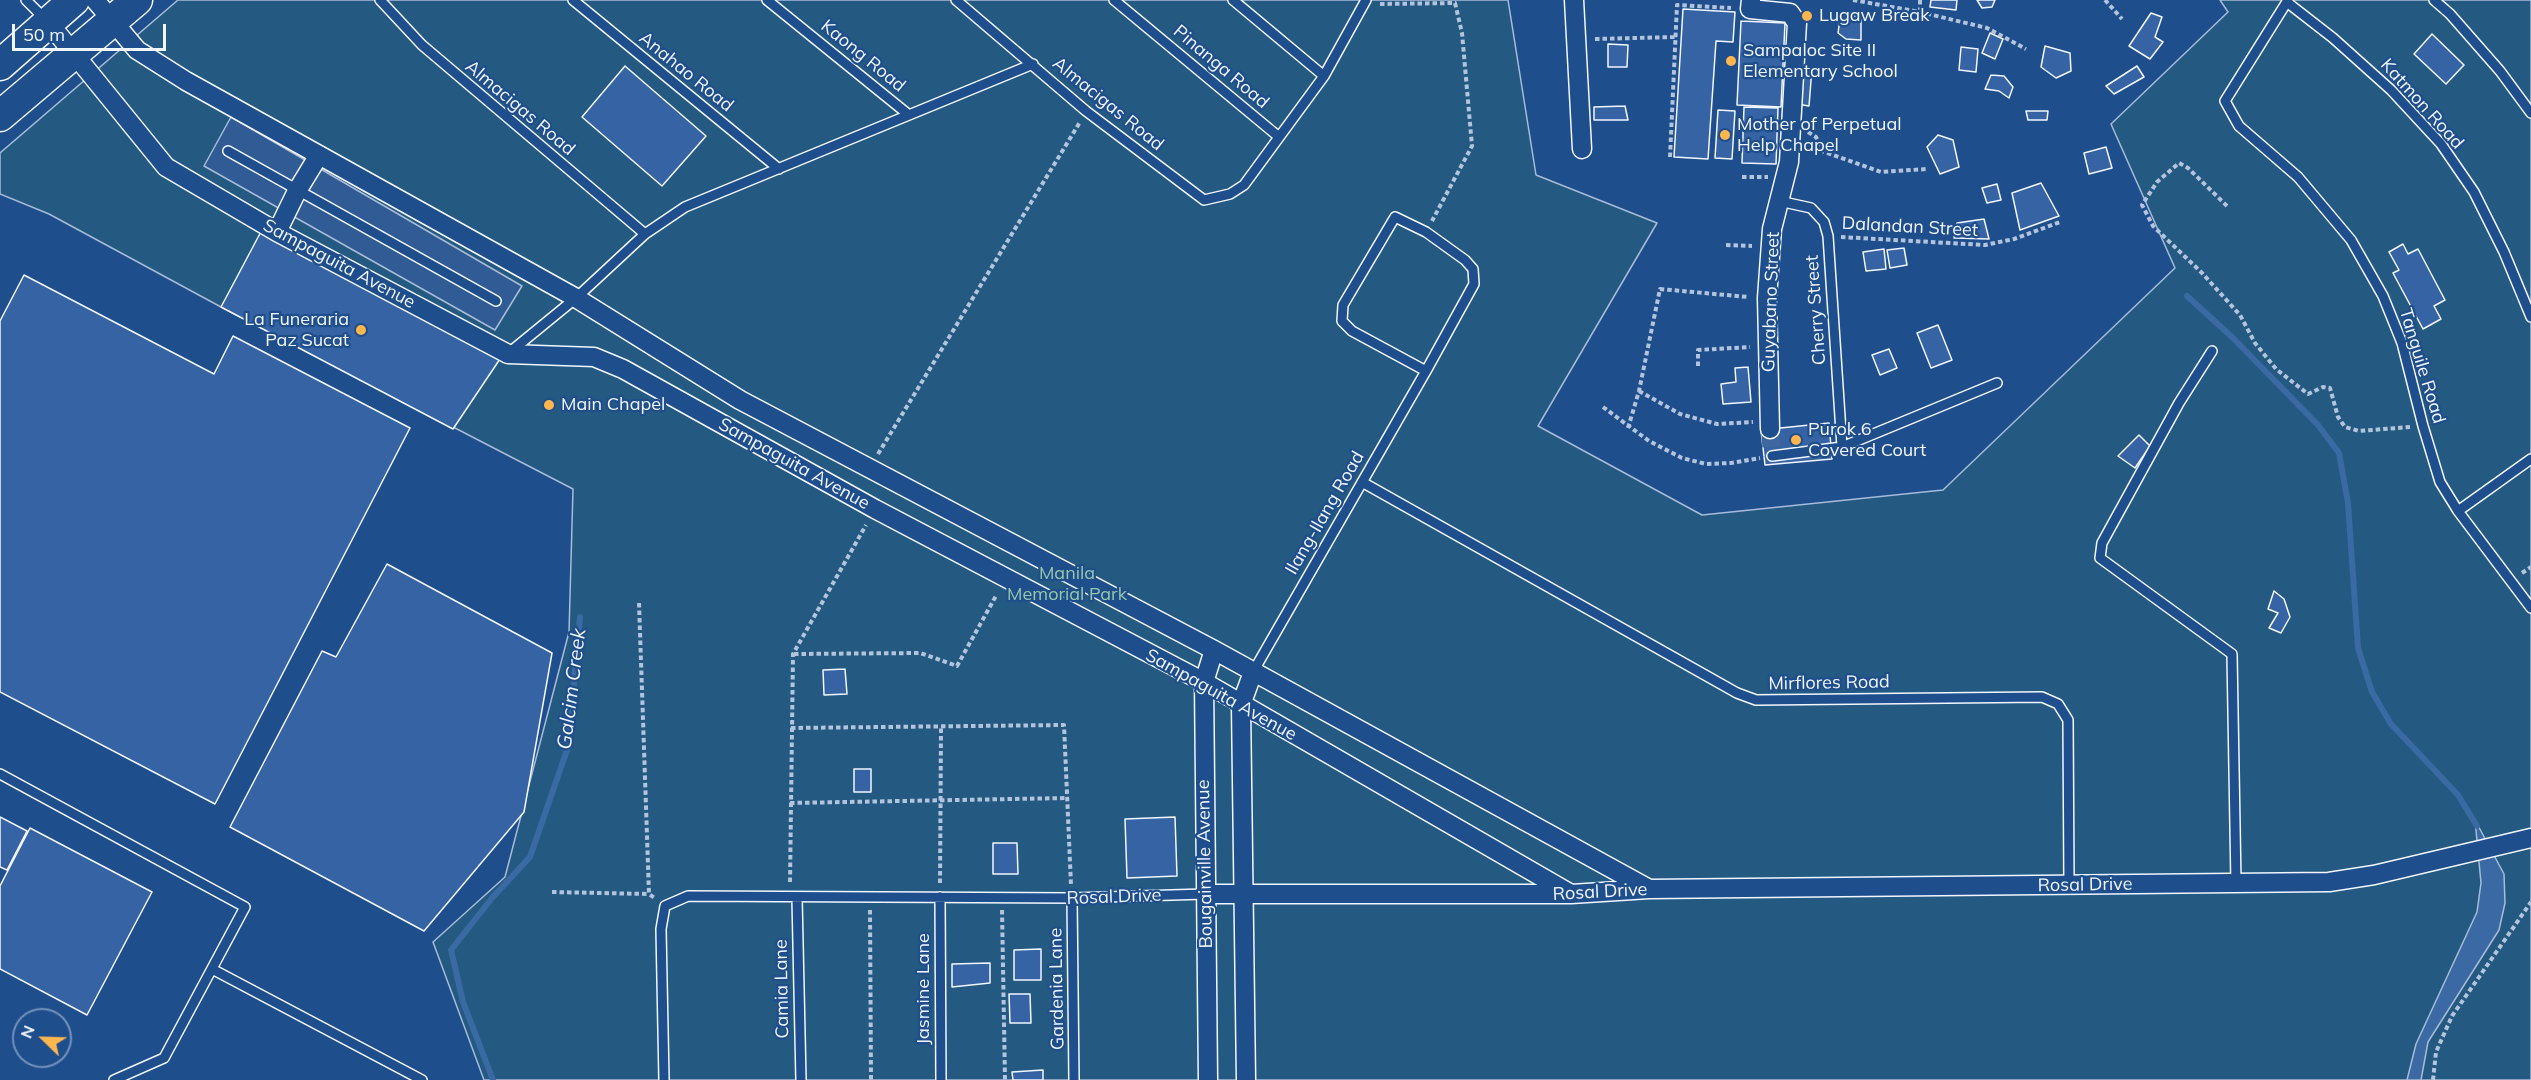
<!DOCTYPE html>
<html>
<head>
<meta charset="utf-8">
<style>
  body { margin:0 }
  #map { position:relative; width:2531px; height:1080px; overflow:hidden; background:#1f4e8c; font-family:Mulish,sans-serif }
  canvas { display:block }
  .north { position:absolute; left:12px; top:1008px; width:60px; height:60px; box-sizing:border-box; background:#1f4e8c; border:2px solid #7391ba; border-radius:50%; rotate:293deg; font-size:16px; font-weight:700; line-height:24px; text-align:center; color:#f2f6ff }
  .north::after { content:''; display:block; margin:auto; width:21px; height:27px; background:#ffb74d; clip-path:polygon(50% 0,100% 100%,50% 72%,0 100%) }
  .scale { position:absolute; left:12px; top:24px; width:154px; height:27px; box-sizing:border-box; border:3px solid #f2f6ff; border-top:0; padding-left:8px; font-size:18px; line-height:21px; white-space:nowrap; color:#f2f6ff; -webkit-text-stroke:4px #1f4e8c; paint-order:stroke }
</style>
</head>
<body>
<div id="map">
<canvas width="2531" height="1080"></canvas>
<div class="north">N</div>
<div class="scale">50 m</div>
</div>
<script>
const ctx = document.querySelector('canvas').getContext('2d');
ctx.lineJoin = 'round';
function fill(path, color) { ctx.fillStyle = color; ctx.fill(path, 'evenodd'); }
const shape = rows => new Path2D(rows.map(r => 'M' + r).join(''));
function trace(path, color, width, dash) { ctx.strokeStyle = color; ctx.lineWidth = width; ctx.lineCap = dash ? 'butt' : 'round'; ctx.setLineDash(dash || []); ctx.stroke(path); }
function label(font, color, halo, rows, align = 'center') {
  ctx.font = font + ' Mulish,sans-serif'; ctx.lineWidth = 4.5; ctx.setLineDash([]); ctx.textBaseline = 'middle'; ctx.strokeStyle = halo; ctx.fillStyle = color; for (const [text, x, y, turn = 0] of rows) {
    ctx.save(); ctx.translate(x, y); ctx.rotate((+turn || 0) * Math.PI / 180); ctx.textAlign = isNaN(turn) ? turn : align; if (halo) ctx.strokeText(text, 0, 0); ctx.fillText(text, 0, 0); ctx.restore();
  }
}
const green = shape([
  [178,0,1508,0,1536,175,1657,223,1538,426,1702,515,1943,490,2175,268,2111,124,2228,12,2220,0,2531,0,2531,1080,484,1080,433,942,505,877,569,632,573,489,221,307,49,214,0,194,0,153,178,0]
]);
fill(green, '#245a82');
trace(green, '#a8bbd7', 1.5);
const parking = shape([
  [231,117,522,286,495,330,204,166,231,117]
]);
fill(parking, '#305b95');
trace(parking, '#a8bbd7', 1.5);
const water = shape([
  [2475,820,2504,874,2505,903,2499,930,2428,1042,2421,1080,2407,1080,2416,1044,2477,912,2481,883,2475,820]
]);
fill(water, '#3b69a3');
trace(water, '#a8bbd7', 1.5);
trace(shape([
  [2187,296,2232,337,2318,425,2339,453,2348,503,2358,648,2372,692,2391,724,2458,795,2477,826],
  [493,1080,463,1002,451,950,492,898,530,857,568,747,580,617]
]), '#3b69a3', 6);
const building = shape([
  [1931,0,1957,0,1956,10,1930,7,1931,0],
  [1977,0,1995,0,1992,7,1982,8,1977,0],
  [1683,9,1735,12,1733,42,1716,41,1708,159,1674,157,1683,9],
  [1841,12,1861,18,1861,40,1846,39,1838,33,1841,12],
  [2151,13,2162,17,2155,37,2163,42,2150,59,2129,46,2151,13],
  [1741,21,1785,23,1781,107,1737,105,1741,21],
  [1990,33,2003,39,1995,59,1982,53,1990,33],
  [2432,34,2464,65,2446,84,2414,54,2432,34],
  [1608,44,1628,45,1627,67,1608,67,1608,44],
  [2045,46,2070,53,2071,71,2056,78,2041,67,2045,46],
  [1961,47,1978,49,1976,72,1959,70,1961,47],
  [625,66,706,136,662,186,582,117,625,66],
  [1799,66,1812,68,1809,106,1797,104,1799,66],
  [2137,66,2144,77,2114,94,2106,86,2137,66],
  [1991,75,2004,76,2013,87,2009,98,1999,91,1985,89,1991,75],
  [1625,106,1628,120,1594,120,1594,107,1625,106],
  [1744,107,1778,108,1776,164,1742,163,1744,107],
  [1718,110,1735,111,1732,159,1715,158,1718,110],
  [2026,111,2048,111,2047,120,2028,120,2026,111],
  [1938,135,1953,140,1959,167,1940,174,1927,147,1938,135],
  [2106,147,2112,168,2089,174,2084,153,2106,147],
  [2041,183,2059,216,2020,230,2012,193,2041,183],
  [1997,184,2001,200,1987,203,1982,188,1997,184],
  [1984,219,1989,239,1954,238,1957,223,1984,219],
  [264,226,504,353,453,429,221,307,264,226],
  [2403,244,2408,254,2418,249,2445,300,2434,306,2441,319,2423,329,2393,273,2399,270,2389,252,2403,244],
  [1904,248,1907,265,1890,268,1887,250,1904,248],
  [1884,249,1886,269,1866,271,1863,252,1884,249],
  [24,275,214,374,233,336,410,428,215,804,0,692,0,321,24,275],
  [1938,325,1952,360,1931,368,1917,333,1938,325],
  [1889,349,1897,368,1880,375,1872,355,1889,349],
  [1748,367,1751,402,1723,404,1721,384,1736,382,1735,368,1748,367],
  [1829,423,1832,459,1765,465,1761,430,1829,423],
  [2139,435,2150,446,2135,468,2118,456,2139,435],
  [387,564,552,653,524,812,424,931,230,827,322,651,336,657,387,564],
  [2274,591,2284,599,2290,617,2281,633,2269,628,2278,613,2268,609,2274,591],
  [845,669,847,694,824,695,823,670,845,669],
  [854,769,871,769,871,792,854,792,854,769],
  [0,817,27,831,7,870,0,867,0,817],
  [1175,817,1177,876,1127,878,1125,819,1175,817],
  [30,828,152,892,87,1015,0,969,0,886,30,828],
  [993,843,1017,843,1018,874,993,874,993,843],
  [1041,949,1041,980,1014,980,1014,950,1041,949],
  [990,963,990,983,952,987,952,964,990,963],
  [1009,994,1030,994,1031,1023,1010,1023,1009,994],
  [1043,1070,1043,1080,1013,1080,1012,1072,1043,1070]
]);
fill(building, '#3563a3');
trace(building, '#f2f6ff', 1.5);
trace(shape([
  [1770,429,1772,456]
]), '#3f679d', 18, [18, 9]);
const lane = shape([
  [26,0,45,19],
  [380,0,422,45,645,234],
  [573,0,779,169],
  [767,0,909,115],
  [956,0,1086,111,1204,200,1230,194,1244,185,1324,76,1366,0],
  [1114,0,1279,137],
  [1233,0,1324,76],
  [2288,0,2225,101,2239,126,2298,177,2351,240,2383,296,2402,343,2423,426,2440,482,2458,511,2531,608],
  [2434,0,2450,14,2500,71,2531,113],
  [2288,3,2333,38,2391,90,2441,144,2474,192,2504,252,2531,317],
  [228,151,496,301],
  [1779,201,1811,208,1824,222,1828,236,1842,447],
  [1395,217,1426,232,1465,260,1473,269,1474,284,1426,371,1352,331,1342,321,1343,305,1395,217],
  [2212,351,2179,403,2102,543,2100,558,2232,654,2236,884],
  [510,352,576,298,645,234,685,207,1033,64],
  [1772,456,1842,447,1997,383],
  [1362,482,1737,693,1756,700,2042,697,2058,704,2068,720,2069,886],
  [2458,511,2531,459],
  [1253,672,1426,371],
  [0,774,245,907,164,1058,114,1080],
  [940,897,941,1080],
  [797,898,801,1080],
  [1072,898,1074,1080],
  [212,969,422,1080],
  [664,1080,661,929,665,906,688,896,1072,898,1205,894]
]);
const street = shape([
  [95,0,137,50,186,81,576,298,740,400,1214,650,1649,889],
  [1574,0,1582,149],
  [1751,0,1750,9,1790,13,1797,23,1789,162,1772,229,1767,298,1770,429],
  [49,23,166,167,277,232,508,354,594,357,623,369,875,509,1204,682,1571,894],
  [277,232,297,191,319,155],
  [1205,894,1571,894,1649,889,2329,882,2374,875,2531,838],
  [1208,1080,1204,682,1214,650],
  [1246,1080,1241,705,1253,672]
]);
const primary = shape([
  [0,65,74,0],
  [0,116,137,0]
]);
trace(lane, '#f2f6ff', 12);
trace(street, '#f2f6ff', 21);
trace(primary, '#f2f6ff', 33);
trace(shape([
  [1853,0,1920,12,1987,28,2026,49],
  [2105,0,2122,19],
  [1380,4,1455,3,1462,33,1472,146,1432,221],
  [1920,12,1920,0],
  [1595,39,1675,37],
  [1808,132,1816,137,1822,151,1881,172,1927,169],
  [1670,157,1677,5,1731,8],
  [1742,177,1768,177],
  [2227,206,2188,168,2179,163,2157,182,2142,205,2153,226,2202,273,2240,315,2255,343,2276,369,2308,394,2323,387,2330,388,2338,417,2345,427,2359,431,2410,427],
  [1841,237,1985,245,2014,239,2060,222],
  [1726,245,1752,246],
  [1698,366,1698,350,1750,347],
  [1639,391,1680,414,1717,424,1753,422],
  [1603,407,1649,441,1682,458,1706,464,1731,463,1760,458],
  [1628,428,1639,391,1660,289,1748,297],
  [878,454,1080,122],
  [2522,573,2531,567],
  [639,603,649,894,656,899],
  [794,654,920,653,957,666,997,594],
  [791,728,1064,725,1071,885],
  [790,803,1067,798],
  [790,882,793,654,866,525],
  [940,883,941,728],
  [552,892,649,894],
  [870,910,871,1080],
  [1002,910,1005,1080],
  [2433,1080,2436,1052,2452,1016,2531,902]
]), '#b3c4dc', 4, [4.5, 3]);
trace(lane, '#1f4e8c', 9);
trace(street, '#1f4e8c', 18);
trace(primary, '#1f4e8c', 30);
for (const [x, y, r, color] of [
  [1807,16,6,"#ffb74d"],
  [1731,61,6,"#ffb74d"],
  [1725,135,6,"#ffb74d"],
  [361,330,6,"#ffb74d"],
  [549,405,6,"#ffb74d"],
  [1796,440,6,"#ffb74d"]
]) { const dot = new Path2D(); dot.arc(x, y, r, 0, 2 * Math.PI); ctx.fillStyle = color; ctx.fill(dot); trace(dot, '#1f4e8c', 2); }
label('18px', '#f2f6ff', '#1f4e8c', [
  ["Lugaw Break",1819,16],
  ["Sampaloc Site II",1743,51],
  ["Elementary School",1743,72],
  ["Mother of Perpetual",1737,125],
  ["Help Chapel",1737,146],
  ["La Funeraria",349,320,"right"],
  ["Paz Sucat",349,341,"right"],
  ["Main Chapel",561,405],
  ["Purok 6",1808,430],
  ["Covered Court",1808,451]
], 'left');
label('18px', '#f2f6ff', '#1f4e8c', [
  ["Kaong Road",863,56,39],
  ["Pinanga Road",1221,67,40],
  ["Anahao Road",686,72,39],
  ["Almacigas Road",1108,104,39],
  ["Katmon Road",2422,104,48],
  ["Almacigas Road",520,108,40],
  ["Dalandan Street",1910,227,3],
  ["Sampaguita Avenue",339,264,28],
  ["Guyabano Street",1771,302,-88],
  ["Cherry Street",1816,310,-94],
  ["Tanguile Road",2422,366,73],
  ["Sampaguita Avenue",794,464,29],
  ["Ilang-Ilang Road",1325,513,-60],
  ["Mirflores Road",1829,683,-1],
  ["Sampaguita Avenue",1221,695,29],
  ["Bougainville Avenue",1205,864,-91],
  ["Rosal Drive",2085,885,-1],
  ["Rosal Drive",1600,892,-3],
  ["Rosal Drive",1114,897,-2],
  ["Camia Lane",782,989,-91],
  ["Jasmine Lane",924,989,-90],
  ["Gardenia Lane",1057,989,-91]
]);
label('18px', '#97c8a6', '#1f4e8c', [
  ["Manila",1067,574],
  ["Memorial Park",1067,595]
]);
label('italic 20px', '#f2f6ff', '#1f4e8c', [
  ["Galcim Creek",572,689,-83]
]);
</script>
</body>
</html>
